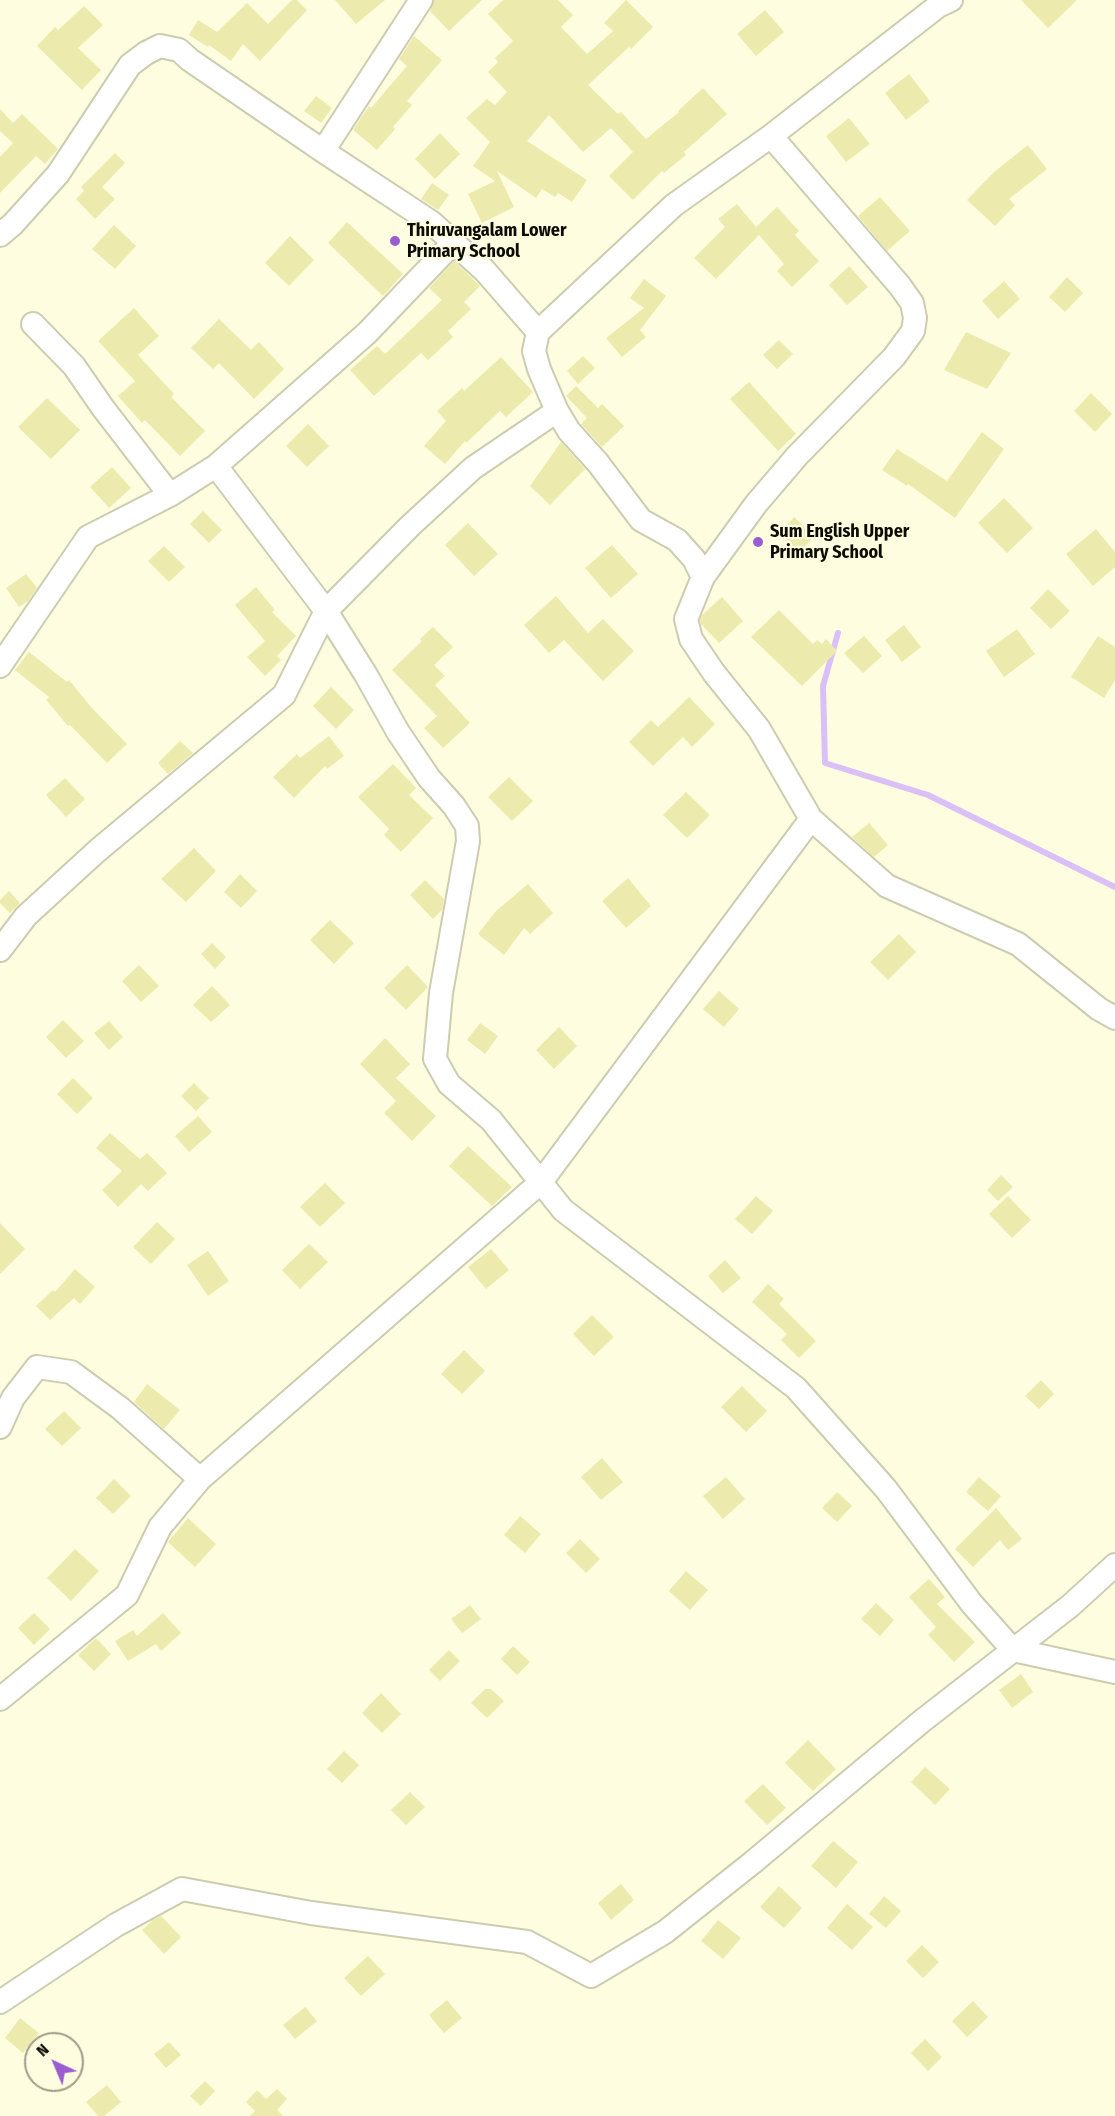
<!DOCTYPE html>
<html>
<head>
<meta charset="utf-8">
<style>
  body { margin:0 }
  #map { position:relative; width:1115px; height:2116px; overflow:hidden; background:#fefde0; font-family:"Fira Sans Condensed",sans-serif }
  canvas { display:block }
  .north { position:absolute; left:24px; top:2032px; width:60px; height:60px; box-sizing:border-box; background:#fefde0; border:2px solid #9e9d88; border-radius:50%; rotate:316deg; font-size:16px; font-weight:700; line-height:24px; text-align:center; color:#0d0c04 }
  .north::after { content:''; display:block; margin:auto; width:21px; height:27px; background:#9b5cd2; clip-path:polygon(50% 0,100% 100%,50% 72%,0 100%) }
</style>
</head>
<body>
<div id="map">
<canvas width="1115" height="2116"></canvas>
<div class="north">N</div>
</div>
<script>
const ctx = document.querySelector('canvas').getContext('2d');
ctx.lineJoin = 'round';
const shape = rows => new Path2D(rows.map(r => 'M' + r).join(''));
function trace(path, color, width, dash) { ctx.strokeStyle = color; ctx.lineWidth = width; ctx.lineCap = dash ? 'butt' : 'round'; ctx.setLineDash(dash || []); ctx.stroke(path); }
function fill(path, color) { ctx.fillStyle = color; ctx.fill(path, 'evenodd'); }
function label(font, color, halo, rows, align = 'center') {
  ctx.font = font + ' "Fira Sans Condensed",sans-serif'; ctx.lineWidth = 4.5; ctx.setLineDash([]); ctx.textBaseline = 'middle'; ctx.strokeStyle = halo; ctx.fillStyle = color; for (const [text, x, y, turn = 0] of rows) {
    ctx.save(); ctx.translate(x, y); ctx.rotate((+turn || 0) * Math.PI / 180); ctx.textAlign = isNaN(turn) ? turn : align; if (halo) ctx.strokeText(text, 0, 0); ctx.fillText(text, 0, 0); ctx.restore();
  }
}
trace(shape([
  [838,633,823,686,825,763,928,795,1115,887]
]), '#dac0f6', 6);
fill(shape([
  [292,0,297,0,307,10,260,61,243,44,231,61,209,45,208,47,189,35,198,20,217,32,247,3,268,24],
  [335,0,385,0,356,24],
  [434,0,482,0,449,31,430,11],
  [503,0,558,0,573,15,561,27,587,54,613,31,604,23,626,0,653,27,631,49,629,47,588,85,618,114,621,112,646,139,679,112,678,111,703,88,727,114,684,152,686,155,664,173,662,171,633,200,609,176,633,152,611,128,583,152,549,115,527,141,587,180,572,202,558,193,555,197,542,189,536,198,497,171,514,207,482,223,468,194,495,181,473,166,490,142,466,118,487,99,495,105,507,92,488,72,498,62,495,58,513,41,488,14],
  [1021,0,1077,0,1048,28],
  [84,6,103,25,78,48,101,70,82,90,37,46,55,27,58,30],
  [765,10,784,32,756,56,737,34],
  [414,36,442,60,407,101,412,105,393,127,395,129,377,150,353,130,369,106,371,108,407,66,399,59],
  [909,74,930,101,906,120,885,93],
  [316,96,332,108,321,123,304,111],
  [0,109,13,123,22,114,58,149,45,164,36,156,0,193,0,157,13,143,0,131],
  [849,118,870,144,846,162,826,136],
  [440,133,460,154,435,179,415,159],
  [1028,145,1047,169,1009,199,1015,205,995,226,967,200,994,172],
  [115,153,125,163,102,187,115,199,95,219,76,199,84,191,81,187],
  [432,183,449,195,438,210,421,199],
  [880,197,910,231,887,251,858,216],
  [737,204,756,227,777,207,799,231,795,235,819,261,792,287,777,271,784,264,759,235,716,279,694,258,725,227,718,219],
  [347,222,403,274,383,296,328,243],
  [114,225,136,246,115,269,92,249],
  [290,236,314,260,289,286,265,263],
  [454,261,480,286,464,302,471,309,448,331,453,337,428,360,421,353,374,396,350,370,377,346,385,354,442,300,429,288],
  [849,266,868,287,847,305,829,285],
  [1067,277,1083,293,1065,312,1049,297],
  [644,279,666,296,640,330,646,337,622,357,606,338,644,308,630,298],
  [1004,281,1020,299,998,319,982,301],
  [134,308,159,336,138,355,174,394,171,397,205,431,180,456,145,420,142,423,118,396,135,381,98,341],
  [219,319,251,350,259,342,284,369,254,399,219,363,213,369,191,348],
  [966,332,1011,353,987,389,944,370],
  [779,340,793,354,777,369,763,355],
  [583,356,595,368,578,384,567,371],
  [501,357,533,392,506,417,500,411,466,443,465,441,445,464,424,446,446,421,437,411,462,388,464,391],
  [749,382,796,434,778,451,730,399],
  [576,386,598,408,602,404,624,426,602,447,581,424,587,418,566,396],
  [1091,393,1112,414,1095,432,1074,411],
  [47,398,80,430,51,459,18,427],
  [308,424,329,446,307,467,286,446],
  [982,432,1004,449,955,518,908,484,907,486,882,470,897,449,947,481],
  [561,442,585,469,550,505,530,486],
  [112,467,131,488,109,508,90,487],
  [1004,498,1033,528,1007,553,978,523],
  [203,511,222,530,209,543,190,524],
  [794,517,815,536,800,552,779,534],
  [468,523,498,554,474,576,445,545],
  [1096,529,1115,552,1115,567,1093,586,1066,554],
  [612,545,638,574,611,598,585,568],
  [164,546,185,567,169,582,148,561],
  [26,574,37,588,28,601,19,607,6,588],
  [256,587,275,610,272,612,296,636,277,656,281,660,265,676,247,657,265,641,235,605],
  [1048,589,1070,611,1051,629,1030,608],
  [556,596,588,633,603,619,634,651,603,681,564,640,549,653,524,625],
  [722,597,743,621,719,643,701,624,700,620,702,615],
  [779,610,813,644,817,640,822,644,826,639,837,651,802,686,751,637],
  [904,625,921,647,902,662,885,640],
  [433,627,453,647,434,665,445,676,435,685,470,723,443,748,424,728,437,716,392,670,422,641,420,639],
  [1017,629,1035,654,1004,677,986,651],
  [864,636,882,656,863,673,844,653],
  [1098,636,1115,647,1115,680,1104,698,1071,677],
  [29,652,67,682,69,680,91,707,127,744,107,763,70,725,68,726,46,700,49,697,15,670],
  [331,687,354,710,336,729,313,706],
  [689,697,715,724,692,747,683,737,653,766,629,742,651,720,658,727],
  [329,736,344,756,327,769,325,766,294,798,273,777,297,754,300,758],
  [180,741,193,753,168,774,158,763],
  [393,764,416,788,409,795,433,818,401,852,384,835,389,829,358,797],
  [509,777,533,801,512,821,488,797],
  [65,778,85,799,66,817,46,795],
  [686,792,710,815,687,838,663,815],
  [869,823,888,845,874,857,852,837],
  [194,848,216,871,186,902,161,879],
  [240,874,257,891,241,908,224,892],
  [628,878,651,906,626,928,602,901],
  [425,880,444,899,442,910,433,919,410,895],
  [528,884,553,913,530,934,524,928,504,955,478,934,496,911],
  [9,891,20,903,10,913,0,903,0,900],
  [330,920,354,943,334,964,310,940],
  [899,934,916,952,888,980,870,962],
  [212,943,226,957,215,969,201,954],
  [139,965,159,986,141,1002,122,981],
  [407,965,428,987,406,1010,384,988],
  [212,986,230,1005,211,1022,193,1005],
  [719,991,739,1009,724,1027,703,1009],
  [63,1020,84,1041,66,1058,46,1037],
  [109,1021,123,1037,109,1050,94,1033],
  [480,1023,498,1036,485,1054,467,1040],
  [559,1027,577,1046,554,1069,536,1050],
  [385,1038,410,1064,396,1078,436,1116,412,1141,384,1113,396,1101,360,1064],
  [73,1078,93,1098,77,1114,57,1094],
  [194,1083,209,1098,196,1111,181,1096],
  [198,1116,212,1132,189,1152,175,1136],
  [110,1133,140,1159,147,1153,167,1173,148,1191,141,1184,118,1207,102,1190,122,1171,96,1148],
  [468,1146,512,1187,492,1206,449,1166],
  [1001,1175,1013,1187,998,1201,987,1190],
  [325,1183,345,1203,320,1227,300,1207],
  [756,1196,773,1211,752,1234,735,1219],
  [1008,1196,1031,1220,1012,1238,989,1214],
  [157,1222,175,1239,151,1264,133,1247],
  [0,1223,25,1249,0,1274],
  [309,1244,328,1262,300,1289,282,1270],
  [491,1249,509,1270,486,1289,468,1267],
  [208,1251,229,1281,208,1296,187,1265],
  [725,1260,741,1278,723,1293,708,1276],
  [75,1269,95,1287,80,1304,74,1298,50,1320,36,1306,53,1290,55,1292],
  [768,1284,784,1299,779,1304,816,1341,799,1358,781,1340,787,1334,752,1302],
  [592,1315,614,1337,594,1356,573,1334],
  [464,1350,485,1371,462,1394,441,1374],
  [1041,1380,1054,1394,1039,1409,1025,1396],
  [147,1384,180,1410,164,1429,134,1402],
  [742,1386,767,1411,746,1432,721,1407],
  [64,1411,81,1428,62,1446,45,1429],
  [602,1458,623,1482,601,1500,581,1477],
  [726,1477,745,1499,723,1519,703,1496],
  [979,1477,1001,1496,988,1511,966,1492],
  [114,1479,131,1496,113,1514,96,1498],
  [837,1492,852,1506,837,1522,822,1508],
  [996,1508,1022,1539,1008,1550,1000,1540,973,1567,955,1549],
  [520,1516,541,1534,525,1553,504,1535],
  [188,1518,216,1544,195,1567,168,1542],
  [580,1539,600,1559,586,1573,566,1553],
  [75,1549,99,1571,71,1601,47,1578],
  [686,1571,708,1590,690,1610,669,1591],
  [929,1579,945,1597,937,1604,975,1642,954,1662,928,1635,936,1627,909,1597],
  [876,1603,894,1620,880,1636,861,1619],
  [470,1605,481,1619,462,1633,451,1619],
  [34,1613,50,1629,34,1645,18,1628],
  [163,1613,181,1633,161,1651,156,1644,128,1661,115,1641,133,1630,137,1636],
  [96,1638,111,1654,94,1671,78,1655],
  [513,1646,530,1662,517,1675,501,1659],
  [449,1650,460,1661,440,1681,429,1670],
  [1021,1674,1033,1692,1012,1708,999,1690],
  [485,1689,491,1689,504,1701,487,1718,471,1703],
  [381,1693,401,1714,382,1733,362,1713],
  [808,1740,836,1769,813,1791,785,1763],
  [344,1751,359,1765,342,1783,327,1769],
  [925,1767,950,1789,935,1805,911,1782],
  [763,1784,786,1808,767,1825,744,1801],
  [410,1792,425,1807,406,1825,391,1810],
  [833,1841,858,1862,836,1888,811,1866],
  [621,1884,634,1900,611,1920,598,1903],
  [779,1886,802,1908,784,1928,760,1907],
  [884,1896,901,1911,886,1928,869,1914],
  [847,1904,873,1927,852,1950,827,1928],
  [161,1916,181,1937,164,1954,142,1930,153,1920],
  [718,1920,741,1938,723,1959,701,1941],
  [922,1945,939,1962,923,1978,906,1961],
  [368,1956,385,1974,361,1996,344,1978],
  [447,2000,462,2018,444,2033,429,2015],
  [973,2001,988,2017,967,2037,952,2021],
  [305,2007,317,2021,295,2039,283,2025],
  [20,2018,39,2033,23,2053,5,2038],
  [925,2039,942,2057,928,2071,911,2053],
  [169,2042,181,2055,166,2068,154,2054],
  [205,2081,215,2091,201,2106,190,2096],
  [107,2085,121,2102,104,2116,98,2116,86,2102],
  [277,2089,287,2099,277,2110,283,2116,250,2116,255,2111,246,2102,257,2090,266,2099]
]), '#ecebad');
const street = shape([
  [323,151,421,0],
  [0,235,13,224,58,174,130,65,146,53,160,46,179,50,190,60,323,151,431,222,485,271,538,332,674,205,771,136,938,6,951,0],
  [33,324,74,366,103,408,170,495],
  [538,332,534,351,539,369,557,411,569,431,598,463,641,520,677,540,694,559,703,577,686,619,691,639,714,673,759,729,811,819,887,886,1018,944,1099,1009,1115,1018],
  [216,466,326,611,366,675,398,732,429,778,454,806,467,826,468,841,441,993,435,1059,449,1084,491,1120,563,1210,796,1388,886,1489,972,1604,1013,1650,1115,1672],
  [703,577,756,504,797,456,894,357,913,331,915,318,912,303,900,286,771,136],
  [0,666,88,537,170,495,216,466,367,333,454,242],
  [0,950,26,916,97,851,284,695,326,611,410,526,473,468,557,411],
  [0,1427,13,1398,37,1367,71,1372,120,1408,200,1479],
  [0,1699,127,1595,160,1527,200,1479,541,1182,811,819],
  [0,2002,116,1925,182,1889,311,1913,527,1942,591,1976,665,1932,752,1863,922,1721,1070,1606,1115,1565]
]);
trace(street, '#ccccb0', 26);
trace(street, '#fff', 22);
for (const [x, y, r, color] of [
  [395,241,6,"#9b5cd2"],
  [758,542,6,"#9b5cd2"]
]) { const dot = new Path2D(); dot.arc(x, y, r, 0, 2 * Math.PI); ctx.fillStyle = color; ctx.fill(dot); trace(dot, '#fefde0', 2); }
label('bold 18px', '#0d0c04', '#fefde0', [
  ["Thiruvangalam Lower",407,231],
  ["Primary School",407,252],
  ["Sum English Upper",770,532],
  ["Primary School",770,553]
], 'left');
</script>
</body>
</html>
